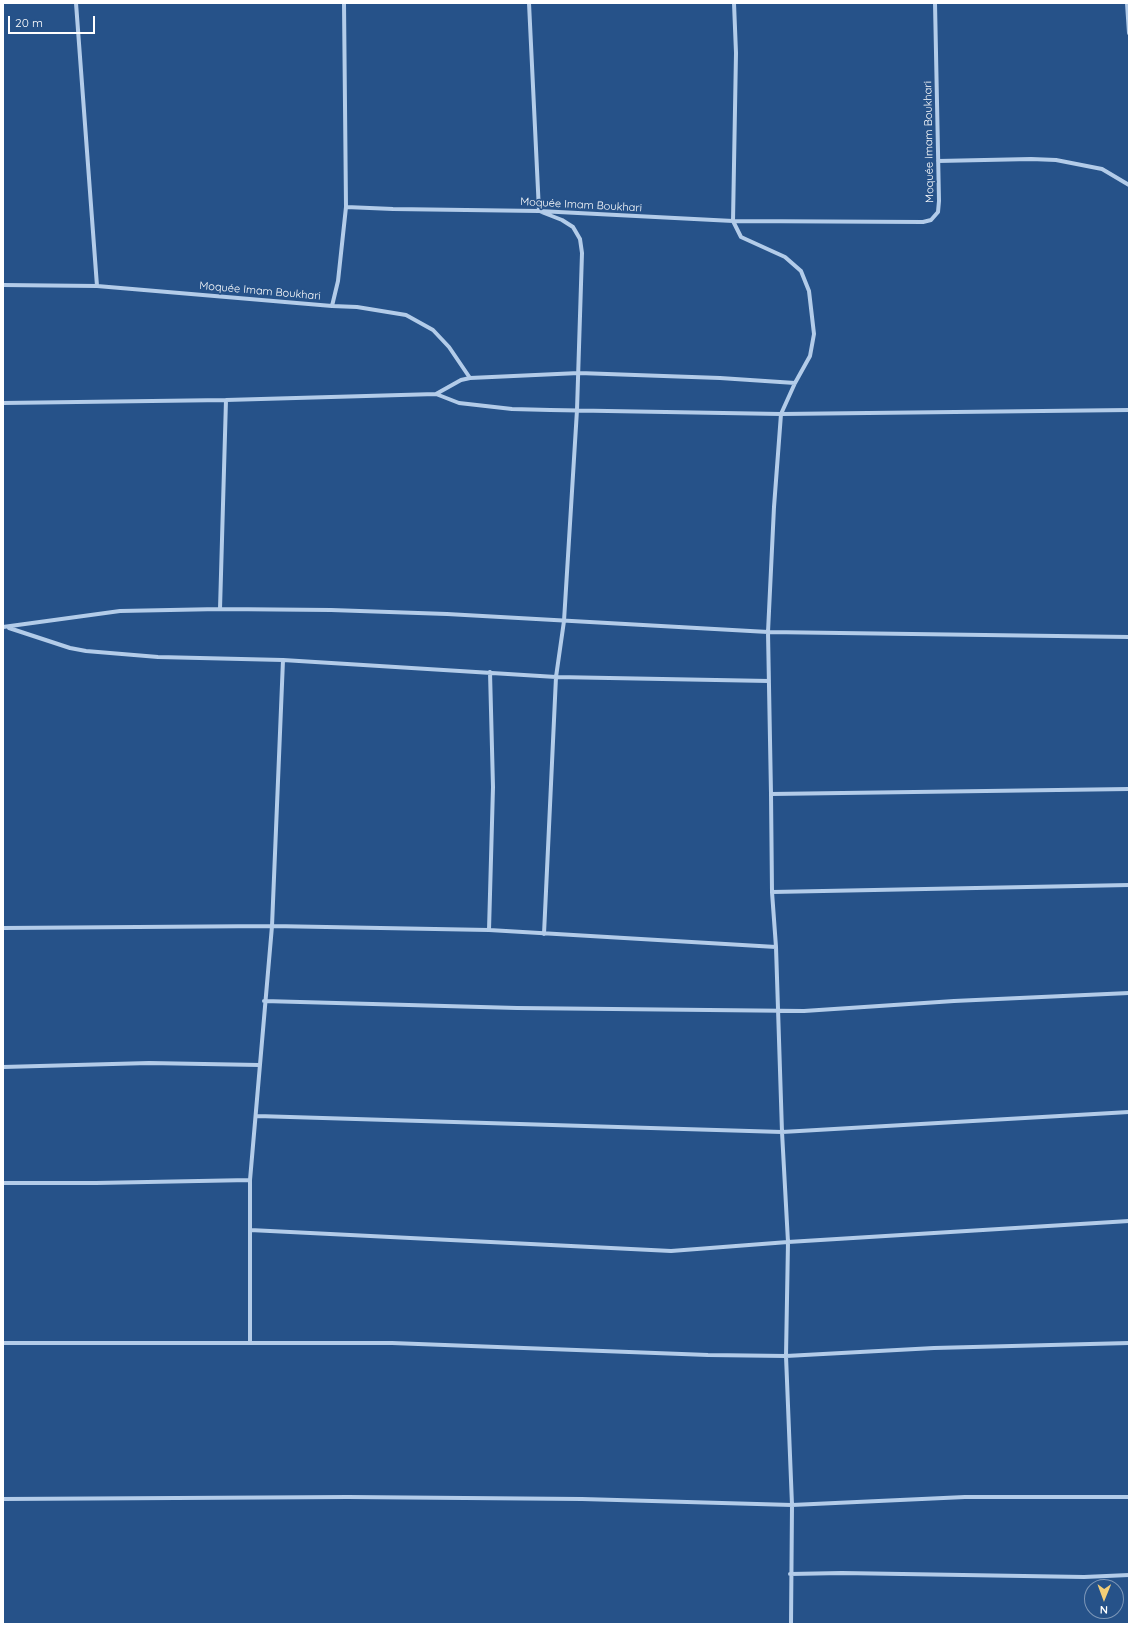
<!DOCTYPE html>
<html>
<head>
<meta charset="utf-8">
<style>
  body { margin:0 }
  #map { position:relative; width:1132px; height:1627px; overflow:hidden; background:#265289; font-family:Quicksand,sans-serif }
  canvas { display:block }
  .frame { position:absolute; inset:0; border:4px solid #fff; pointer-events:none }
  .north { position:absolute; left:1084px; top:1579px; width:40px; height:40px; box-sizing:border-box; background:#265289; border:1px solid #7d97b8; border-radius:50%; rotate:181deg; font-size:11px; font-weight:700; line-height:16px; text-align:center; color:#fff }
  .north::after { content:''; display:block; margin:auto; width:14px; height:18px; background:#f3ce77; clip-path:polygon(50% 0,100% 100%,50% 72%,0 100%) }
  .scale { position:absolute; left:8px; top:16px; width:87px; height:18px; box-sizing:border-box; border:2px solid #fff; border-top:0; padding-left:5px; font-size:12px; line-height:14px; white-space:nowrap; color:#fff; -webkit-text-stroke:3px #265289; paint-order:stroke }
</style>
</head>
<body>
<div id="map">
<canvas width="1132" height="1627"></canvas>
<div class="frame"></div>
<div class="north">N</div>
<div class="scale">20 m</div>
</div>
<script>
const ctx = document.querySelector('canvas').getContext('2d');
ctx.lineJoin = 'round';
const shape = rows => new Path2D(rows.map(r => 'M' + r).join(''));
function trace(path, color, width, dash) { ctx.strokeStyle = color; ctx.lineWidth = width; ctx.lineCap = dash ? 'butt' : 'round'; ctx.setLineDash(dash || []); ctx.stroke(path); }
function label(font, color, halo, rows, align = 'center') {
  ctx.font = font + ' Quicksand,sans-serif'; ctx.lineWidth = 3.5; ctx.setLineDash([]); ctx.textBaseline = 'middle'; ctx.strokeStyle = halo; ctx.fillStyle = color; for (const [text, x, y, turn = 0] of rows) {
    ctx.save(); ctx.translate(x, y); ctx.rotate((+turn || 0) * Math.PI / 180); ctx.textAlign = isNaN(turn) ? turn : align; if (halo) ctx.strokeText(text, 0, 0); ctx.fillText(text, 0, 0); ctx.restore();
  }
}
trace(shape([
  [76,3,97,286],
  [344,3,346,207],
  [529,3,539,211,562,220,573,227,580,239,582,253,577,410,564,621,556,677,544,934],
  [734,3,736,53,733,221,741,237,785,257,801,271,809,291,814,334,810,356,795,383,781,414,774,507,768,632,771,794,772,892,776,947,782,1132,788,1242,786,1356,792,1505,791,1624],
  [1127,3,1129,33],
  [938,161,1031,159,1056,160,1102,169,1129,185],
  [3,285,97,286,332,306,338,281,346,207,393,209,539,211,733,221,923,222,931,220,938,212,939,201,935,3],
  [332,306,357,307,406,315,433,330,449,347,470,378],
  [436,394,461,380,470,378,579,373,720,378,795,383],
  [3,403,226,400,436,394,459,403,512,409,550,410,781,414,1129,410],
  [220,609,226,400],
  [3,627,120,611,220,609,331,610,447,614,768,632,1129,637],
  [9,628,70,648,86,651,158,657,283,660,556,677,769,681],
  [771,794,1129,789],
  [772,892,1129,885],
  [3,928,272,926,489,930,776,947],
  [489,930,493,787,490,672],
  [264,1001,517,1008,804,1011,954,1001,1129,993],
  [3,1067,149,1063,259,1065],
  [257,1116,782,1132,1129,1112],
  [3,1183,96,1183,250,1180],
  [250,1230,671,1251,788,1242,1129,1221],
  [250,1342,250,1180,272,926,283,660],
  [3,1343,392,1343,708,1355,786,1356,934,1348,1129,1343],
  [3,1499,348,1497,582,1499,792,1505,965,1497,1129,1497],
  [790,1574,842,1573,1084,1577,1129,1575]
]), '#b3cce9', 4);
label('11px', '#fff', '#265289', [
  ["Moquée Imam Boukhari",929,142,-91],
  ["Moquée Imam Boukhari",581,205,3],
  ["Moquée Imam Boukhari",260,291,5]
]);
</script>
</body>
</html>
